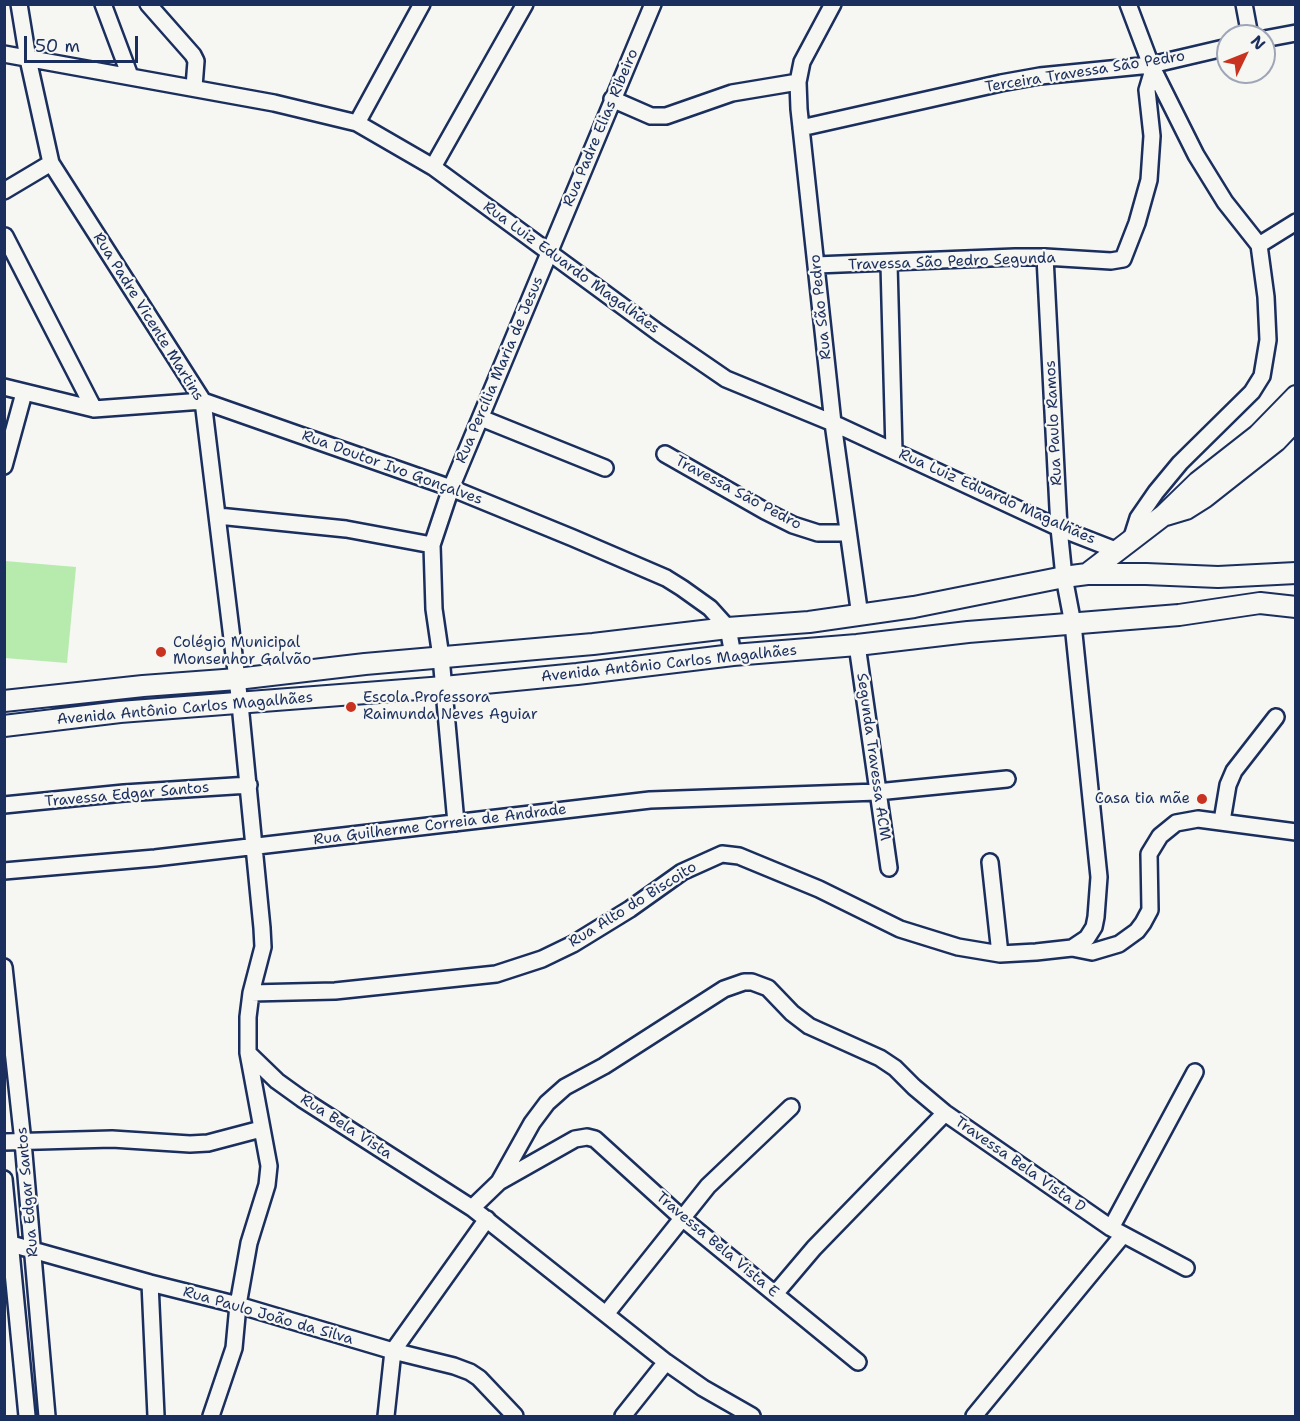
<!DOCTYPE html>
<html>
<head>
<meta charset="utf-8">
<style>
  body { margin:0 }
  #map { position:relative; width:1300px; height:1421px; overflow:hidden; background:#f6f6f2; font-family:"Shantell Sans",sans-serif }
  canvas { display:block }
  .frame { position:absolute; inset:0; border:6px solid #1b2f5e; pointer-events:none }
  .north { position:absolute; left:1216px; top:24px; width:60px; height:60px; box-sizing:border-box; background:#f6f6f2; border:2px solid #9ea6b7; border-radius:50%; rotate:47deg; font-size:16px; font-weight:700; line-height:24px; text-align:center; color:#1b2f5e }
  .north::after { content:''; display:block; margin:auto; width:21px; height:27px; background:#c8321e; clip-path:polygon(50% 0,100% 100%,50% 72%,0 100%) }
  .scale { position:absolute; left:24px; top:36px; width:114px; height:27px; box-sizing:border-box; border:3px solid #1b2f5e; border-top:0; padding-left:8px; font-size:18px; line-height:21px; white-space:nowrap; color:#1b2f5e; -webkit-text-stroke:4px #f6f6f2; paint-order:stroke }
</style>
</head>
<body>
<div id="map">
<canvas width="1300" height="1421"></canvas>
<div class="frame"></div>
<div class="north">N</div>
<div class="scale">50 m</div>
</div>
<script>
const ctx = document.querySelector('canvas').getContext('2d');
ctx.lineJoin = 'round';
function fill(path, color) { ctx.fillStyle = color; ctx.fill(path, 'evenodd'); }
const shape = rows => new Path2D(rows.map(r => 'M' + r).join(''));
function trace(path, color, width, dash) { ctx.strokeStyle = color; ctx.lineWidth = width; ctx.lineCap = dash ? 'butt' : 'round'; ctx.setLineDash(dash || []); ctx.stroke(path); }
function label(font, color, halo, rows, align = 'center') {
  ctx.font = font + ' "Shantell Sans",sans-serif'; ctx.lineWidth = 4.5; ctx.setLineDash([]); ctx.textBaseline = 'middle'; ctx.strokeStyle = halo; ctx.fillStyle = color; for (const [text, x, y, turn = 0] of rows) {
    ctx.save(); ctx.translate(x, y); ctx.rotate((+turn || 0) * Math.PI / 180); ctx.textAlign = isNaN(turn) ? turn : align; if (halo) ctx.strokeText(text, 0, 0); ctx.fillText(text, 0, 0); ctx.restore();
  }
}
fill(shape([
  [5,561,76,567,67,663,5,658]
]), '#b6ebad');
const minor = shape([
  [19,4,28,59,51,163,203,401,240,704,262,928,263,947,251,993,248,1017,248,1053,269,1166,267,1185,249,1243,238,1305,234,1348,211,1416],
  [103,4,130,76],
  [148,4,193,55,196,61,194,87],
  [833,4,802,62,798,82,799,109,833,423,860,616],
  [1128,4,1151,65,1196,155,1225,202,1259,245,1266,297,1268,340,1262,376,1252,392,1180,463,1156,492,1138,518,1131,540],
  [1244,4,1250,36],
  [1264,39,1296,33],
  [4,54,274,103,357,123,433,167,659,333,726,379,833,423,1059,528,1118,551],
  [612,99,651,116,666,116,732,93,798,82],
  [357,123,422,4],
  [801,128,1001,83,1040,76,1151,65,1228,47],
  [433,167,525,4],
  [4,191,51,163],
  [5,236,94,409],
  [1259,245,1296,222],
  [1045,257,1059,528,1064,577,1073,624,1099,877,1096,917,1094,927,1087,938,1072,948],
  [889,264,894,451],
  [816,265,1015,257,1045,257,1111,261,1123,259,1137,223,1149,180,1152,136,1147,90,1153,70],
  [4,387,94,409,203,401,451,488,573,538,666,578,682,588,710,608,728,628,733,655],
  [481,418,605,468],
  [665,454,765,511,793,525,818,533,847,533],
  [4,466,24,393],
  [218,516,346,529,432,545],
  [857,645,889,868],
  [4,805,124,793,249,785],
  [1222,821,1228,785,1234,771,1276,717],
  [456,823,441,657,434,609,432,545,451,488,653,4],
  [990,862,1000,954],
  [4,871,155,858,650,800,877,792,1007,779],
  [4,967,23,1142,47,1416],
  [251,993,335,991,496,974,542,959,573,944,630,909,682,872,722,854,739,856,819,889,900,929,958,947,1000,954,1036,952,1072,948,1092,952,1119,944,1137,931,1143,923,1150,910,1149,854,1160,836,1176,823,1198,819,1296,832],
  [248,1053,277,1081,302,1099,472,1208,666,1362,703,1388,752,1416],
  [4,1142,112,1139,190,1144,208,1143,261,1129],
  [4,1179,27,1416],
  [499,1182,575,1139,587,1137,595,1139,682,1218,858,1362],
  [472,1208,499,1182,532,1123,547,1103,565,1087,604,1066,724,989,744,982,752,982,768,988,792,1013,809,1026,880,1058,895,1068,914,1087,945,1113,1111,1228,1186,1268],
  [1111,1228,1195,1072],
  [4,1242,150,1283,238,1305,393,1351,454,1366,470,1372,479,1378,515,1416],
  [150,1283,156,1416],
  [775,1294,814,1248,945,1113],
  [606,1314,708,1186,791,1107],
  [386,1416,393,1351,487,1219],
  [623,1416,666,1362],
  [974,1416,1123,1235]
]);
const major = shape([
  [1166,515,1186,509,1205,497,1276,441,1296,420],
  [1087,574,1164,515,1198,482,1258,435,1296,396],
  [4,701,143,686,237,679,365,664,593,644,728,628,809,622,914,607,1064,577,1087,574,1146,574,1218,577,1296,573],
  [4,726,120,712,444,687,577,674,733,655,857,645,968,632,1179,615,1260,603,1296,607]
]);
trace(minor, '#1b2f5e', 20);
trace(major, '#1b2f5e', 24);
trace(minor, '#f6f6f2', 15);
trace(major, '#f6f6f2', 20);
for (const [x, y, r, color] of [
  [161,652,6,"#c8321e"],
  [351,707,6,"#c8321e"],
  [1202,799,6,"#c8321e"]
]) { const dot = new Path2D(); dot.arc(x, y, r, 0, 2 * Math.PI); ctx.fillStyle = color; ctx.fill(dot); trace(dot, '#f6f6f2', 2); }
label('15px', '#1b2f5e', '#f6f6f2', [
  ["Terceira Travessa São Pedro",1085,72,-9],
  ["Rua Padre Elias Ribeiro",601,128,-67],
  ["Travessa São Pedro Segunda",952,262,-2],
  ["Rua Luiz Eduardo Magalhães",571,268,36],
  ["Rua São Pedro",821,307,-96],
  ["Rua Padre Vicente Martins",148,317,58],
  ["Rua Percília Maria de Jesus",500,370,-67],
  ["Rua Paulo Ramos",1054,423,-93],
  ["Rua Doutor Ivo Gonçalves",392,468,20],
  ["Travessa São Pedro",738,493,28],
  ["Rua Luiz Eduardo Magalhães",997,497,24],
  ["Avenida Antônio Carlos Magalhães",669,664,-6],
  ["Avenida Antônio Carlos Magalhães",185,709,-5],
  ["Segunda Travessa ACM",873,757,82],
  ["Travessa Edgar Santos",127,795,-5],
  ["Rua Guilherme Correia de Andrade",440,825,-7],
  ["Rua Alto do Biscoito",633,905,-32],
  ["Rua Bela Vista",346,1127,33],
  ["Travessa Bela Vista D",1020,1165,35],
  ["Rua Edgar Santos",28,1192,-95],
  ["Travessa Bela Vista E",717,1245,40],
  ["Rua Paulo João da Silva",268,1316,16]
]);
label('15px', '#1b2f5e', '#f6f6f2', [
  ["Colégio Municipal",173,643],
  ["Monsenhor Galvão",173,660],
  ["Escola Professora",363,698],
  ["Raimunda Neves Aguiar",363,715],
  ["Casa tia mãe",1190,799,"right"]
], 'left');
</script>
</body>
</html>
